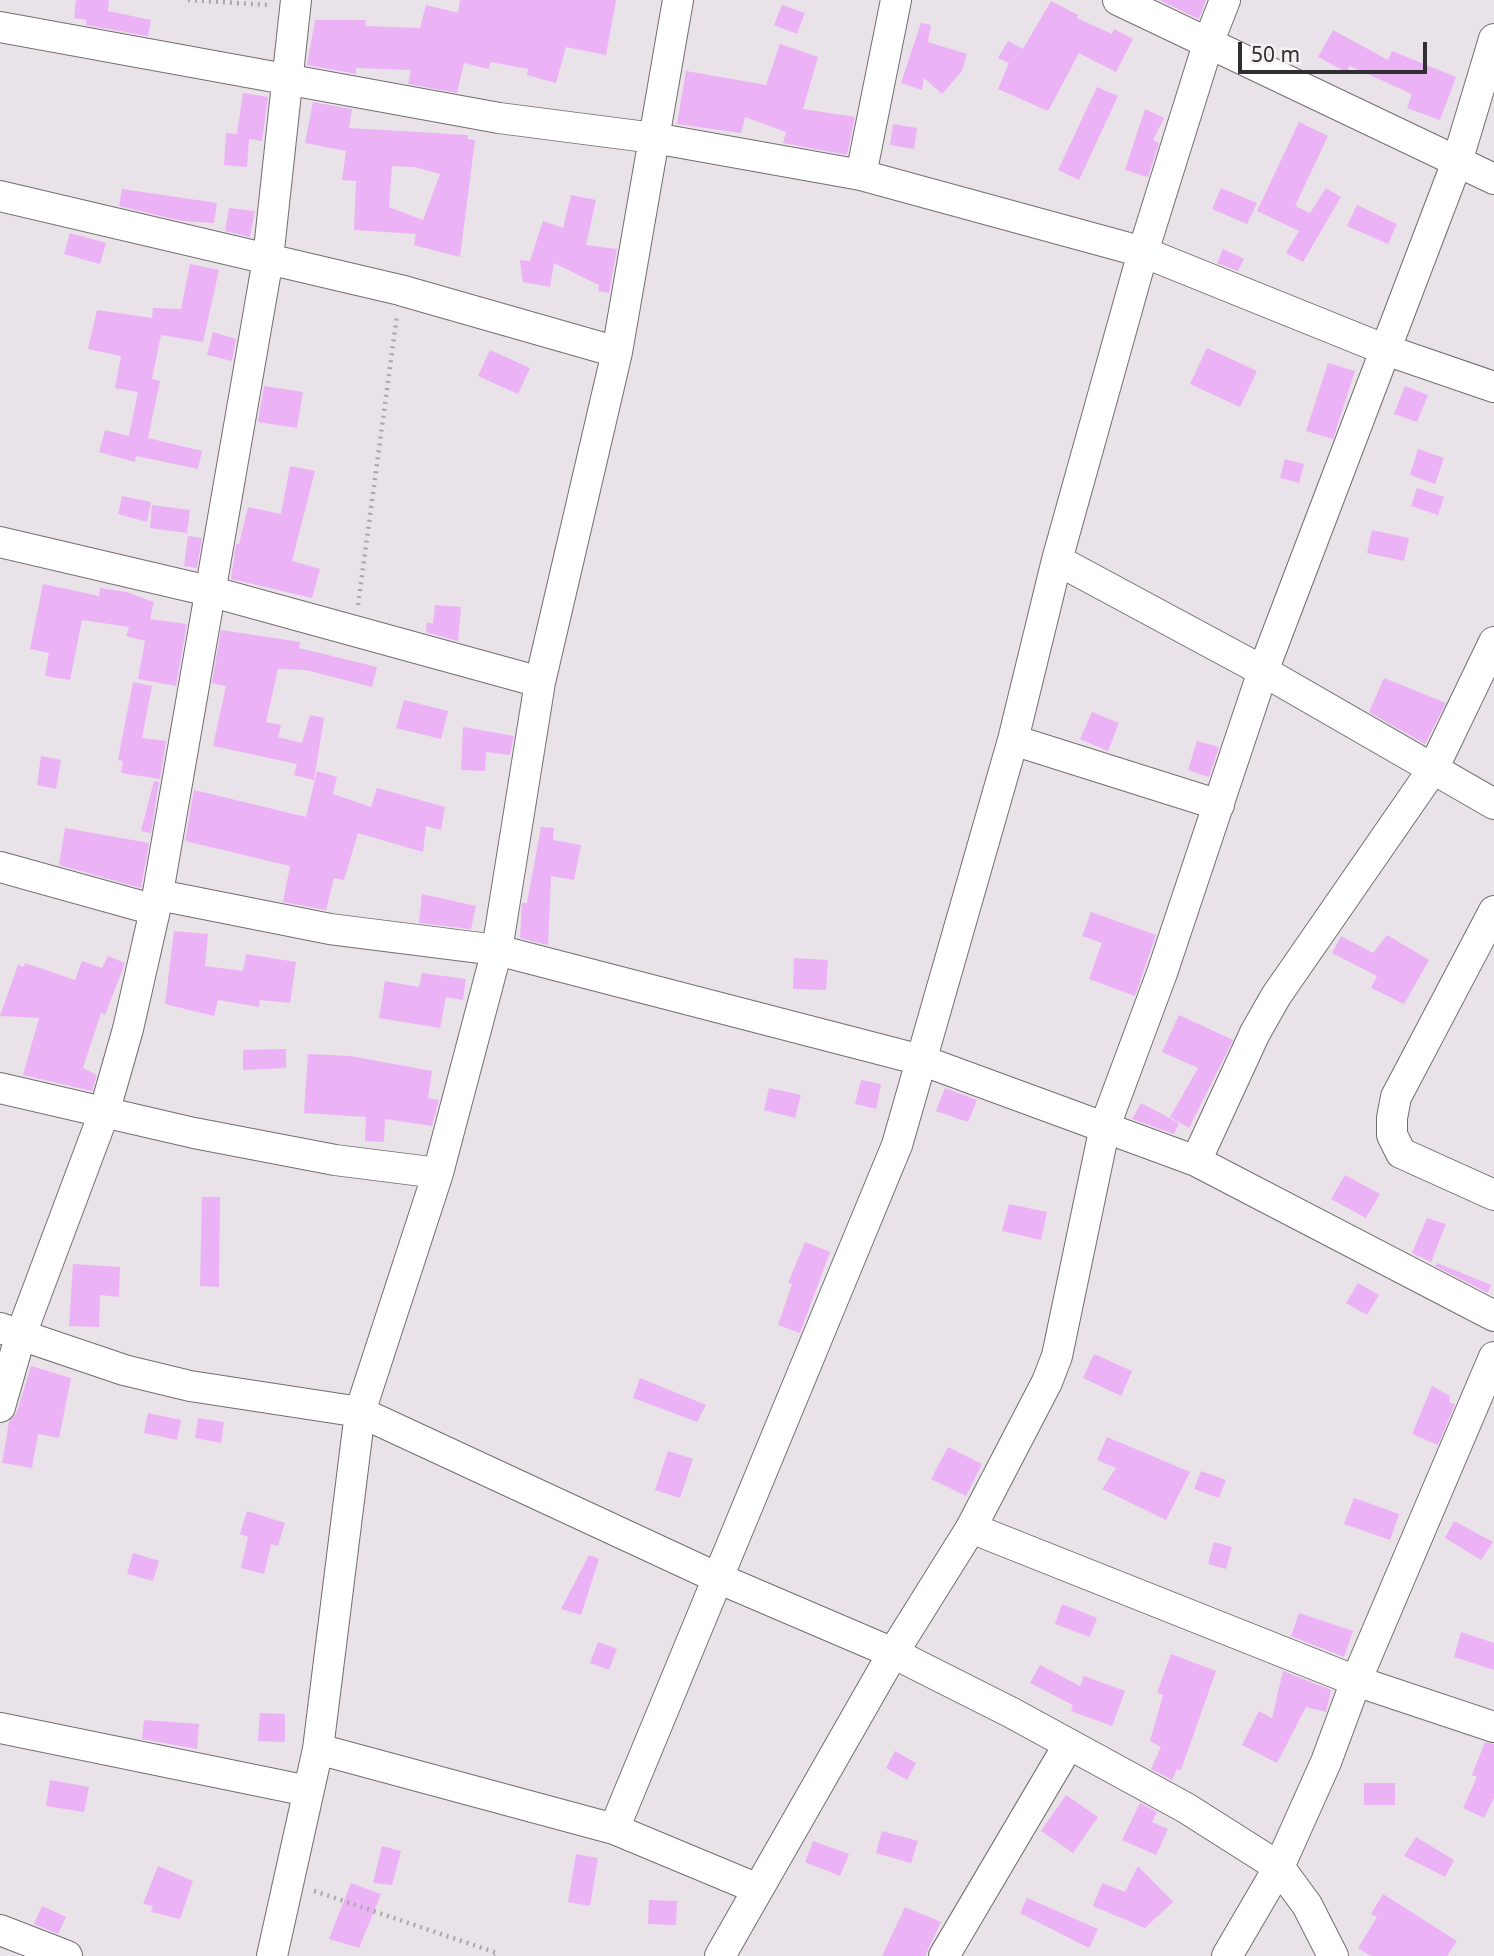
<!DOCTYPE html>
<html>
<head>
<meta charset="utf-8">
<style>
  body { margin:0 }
  #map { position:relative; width:1494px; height:1956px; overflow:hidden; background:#e9e2e8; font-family:"Noto Sans",sans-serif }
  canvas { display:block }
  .scale { position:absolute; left:1238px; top:42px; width:189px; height:32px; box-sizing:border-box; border:4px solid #302e30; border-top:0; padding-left:9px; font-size:21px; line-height:24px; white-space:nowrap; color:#302e30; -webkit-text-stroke:5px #f6f0f5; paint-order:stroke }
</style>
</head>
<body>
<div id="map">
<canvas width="1494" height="1956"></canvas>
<div class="scale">50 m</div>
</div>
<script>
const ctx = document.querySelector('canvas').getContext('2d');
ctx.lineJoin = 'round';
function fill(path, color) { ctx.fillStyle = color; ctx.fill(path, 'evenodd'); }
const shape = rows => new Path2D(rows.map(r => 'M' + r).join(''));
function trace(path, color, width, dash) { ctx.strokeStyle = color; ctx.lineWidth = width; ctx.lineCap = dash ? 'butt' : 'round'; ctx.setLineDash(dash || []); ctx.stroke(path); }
fill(shape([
  [76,0,109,0,108,11,151,20,148,36,86,25,86,20,74,18],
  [460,0,616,0,606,55,566,47,556,83,527,75,528,69,490,62,489,69,464,63,457,93,408,84,411,70,356,68,356,74,307,65,315,20,366,20,365,26,420,28,426,5,458,13],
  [1159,0,1206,0,1199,19],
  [1051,1,1078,15,1077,18,1112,34,1114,29,1133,39,1116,72,1079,53,1048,111,998,89,1009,63,998,58,1008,41,1023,49],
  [782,5,805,13,797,34,774,25],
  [921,23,931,25,928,42,967,54,962,71,942,94,924,78,922,90,901,83],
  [1333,30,1388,60,1392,51,1456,77,1440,120,1407,108,1412,94,1350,66,1346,72,1318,57],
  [780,44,818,57,803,109,855,117,847,155,783,143,786,132,745,117,741,133,677,124,686,71,766,85],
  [1097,87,1118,96,1079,180,1058,170],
  [243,93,268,97,262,141,249,139,247,167,224,165,226,133,237,134],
  [313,102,352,109,349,128,468,135,468,139,475,140,460,257,414,245,416,234,354,230,356,181,342,180,346,151,305,143],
  [392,166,415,167,440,174,423,220,389,207],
  [1145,109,1164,118,1153,140,1159,143,1148,177,1125,170],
  [1299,122,1328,136,1295,206,1310,213,1326,188,1341,197,1303,262,1286,253,1299,231,1257,211],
  [893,124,917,128,914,149,890,145],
  [1221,188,1257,203,1247,224,1212,209],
  [122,189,217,203,214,223,182,221,119,206],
  [571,195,596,200,586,245,617,249,609,293,598,291,599,285,554,263,550,287,523,282,520,260,530,261,543,221,563,228],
  [1357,205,1397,224,1388,244,1347,226],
  [229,208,255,211,250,237,225,231],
  [70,233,106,243,100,264,64,254],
  [1223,249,1244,259,1238,271,1217,263],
  [190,264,219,270,203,342,161,335,152,379,160,381,148,438,202,451,198,469,136,456,135,462,99,452,105,430,129,436,138,392,115,388,121,356,88,349,97,310,152,318,153,308,181,309],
  [213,332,236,339,232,361,207,355],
  [1207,348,1257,371,1240,407,1190,384],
  [490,350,530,368,518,394,478,376],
  [1328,363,1355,371,1333,439,1306,431],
  [264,386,303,392,297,428,258,422],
  [1405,386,1428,395,1417,422,1394,414],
  [1418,449,1444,458,1435,484,1410,475],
  [1285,459,1304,464,1299,483,1280,478],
  [290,466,315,471,292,561,320,569,312,598,231,579,236,544,239,544,248,507,281,514],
  [1417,488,1444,497,1438,515,1411,506],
  [122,496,151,502,147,522,118,514],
  [152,505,190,510,187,533,150,528],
  [1372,530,1409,538,1404,561,1367,553],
  [188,536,202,538,197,568,184,566],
  [43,584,99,596,100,588,126,592,154,602,150,619,187,624,176,686,138,679,145,641,126,636,129,627,82,620,70,680,45,676,49,653,30,649],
  [435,605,461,607,458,641,426,632,427,622,433,624],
  [221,630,300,642,299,648,377,667,372,687,306,670,278,669,266,722,281,725,278,737,302,743,310,715,324,718,314,780,294,775,297,764,213,746,226,686,212,683],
  [1384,678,1446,703,1425,744,1369,712],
  [133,682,152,686,142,738,166,741,160,779,121,773,123,761,118,760],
  [404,700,448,711,441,739,396,728],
  [1092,712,1119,723,1108,751,1080,739],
  [463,727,514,736,510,755,486,752,485,771,461,770],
  [1197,741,1219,747,1209,777,1188,770],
  [41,756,61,760,56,789,37,785],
  [317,771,337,777,333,794,371,807,377,788,445,807,441,830,426,826,423,852,358,833,344,880,334,878,326,910,283,902,290,866,185,841,194,790,306,817],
  [154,781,159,782,151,833,141,831],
  [541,827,554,828,553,840,581,845,574,880,551,876,548,945,520,938,522,903,527,903],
  [65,828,149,843,141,888,59,865],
  [422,894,476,906,471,929,419,923],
  [1091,912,1156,935,1135,996,1089,979,1102,943,1082,936],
  [174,931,208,934,205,966,243,971,246,954,296,962,290,1003,260,1000,259,1007,218,1000,214,1016,165,1004],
  [1387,935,1429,960,1404,1004,1371,988,1377,976,1332,953,1341,936,1373,953],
  [108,956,125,963,105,1015,101,1013,83,1068,97,1075,92,1091,23,1075,39,1018,0,1016,18,965,24,967,25,963,75,980,82,961,102,968],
  [794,958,828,960,826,990,793,989],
  [422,973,466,979,463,1000,446,997,440,1028,379,1018,385,981,419,987],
  [1179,1015,1233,1040,1189,1128,1170,1117,1198,1068,1162,1052],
  [286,1049,286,1068,243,1070,243,1050],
  [308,1054,350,1056,432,1071,428,1098,439,1100,432,1126,385,1119,384,1142,365,1141,366,1117,304,1113],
  [861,1080,881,1084,876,1109,855,1104],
  [769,1088,801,1095,795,1118,764,1110],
  [945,1088,977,1100,968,1122,936,1111],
  [1141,1103,1179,1123,1174,1134,1132,1119],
  [1345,1175,1380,1194,1366,1218,1331,1199],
  [202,1197,220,1197,219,1287,200,1286],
  [1009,1204,1047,1212,1041,1240,1002,1231],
  [1427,1218,1446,1224,1431,1262,1412,1253],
  [805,1242,830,1252,800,1333,778,1325,792,1284,788,1283],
  [1437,1263,1491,1285,1488,1293,1435,1266],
  [73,1264,120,1267,119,1297,100,1295,99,1327,69,1326],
  [1358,1283,1379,1295,1367,1315,1346,1303],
  [1094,1354,1132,1371,1121,1396,1083,1378],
  [31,1366,71,1378,59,1438,38,1434,32,1468,2,1463,9,1422,17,1412],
  [640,1378,706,1405,697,1422,633,1398],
  [1432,1386,1450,1396,1449,1402,1455,1404,1438,1445,1412,1434],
  [148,1413,181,1420,177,1440,144,1433],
  [198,1418,224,1422,221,1443,195,1438],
  [1107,1437,1190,1472,1166,1520,1102,1489,1116,1468,1097,1460],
  [948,1447,982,1464,966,1496,931,1479],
  [668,1451,693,1459,680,1498,655,1490],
  [1201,1471,1226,1480,1219,1498,1194,1489],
  [1354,1498,1399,1514,1390,1540,1344,1524],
  [247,1511,285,1523,278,1546,271,1544,264,1574,241,1568,248,1537,240,1534],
  [1454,1521,1493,1542,1481,1560,1445,1538],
  [1214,1542,1232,1547,1226,1569,1208,1564],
  [133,1553,159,1561,153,1581,127,1574],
  [589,1555,599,1559,581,1615,561,1609],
  [1062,1604,1097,1618,1090,1637,1055,1624],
  [1299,1613,1353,1631,1344,1657,1291,1636],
  [1461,1632,1494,1643,1494,1670,1454,1657],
  [598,1642,617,1649,609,1670,590,1663],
  [1171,1654,1216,1671,1181,1770,1177,1769,1172,1780,1151,1769,1161,1747,1150,1741,1163,1695,1157,1693],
  [1040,1665,1080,1686,1084,1676,1125,1691,1112,1726,1071,1711,1073,1705,1030,1683],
  [1283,1671,1331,1690,1326,1712,1306,1707,1277,1763,1242,1745,1259,1711,1272,1718],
  [260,1713,285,1714,285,1742,258,1741],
  [144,1720,199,1724,197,1749,142,1739],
  [1485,1742,1494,1744,1494,1798,1484,1818,1463,1808,1477,1777,1472,1775],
  [895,1751,916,1763,907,1780,886,1768],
  [50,1780,89,1787,84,1812,46,1806],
  [1364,1783,1395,1783,1395,1805,1364,1805],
  [1066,1795,1098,1817,1073,1853,1041,1831],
  [1140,1803,1157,1812,1152,1822,1168,1829,1156,1855,1122,1840],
  [882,1831,918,1841,911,1863,876,1853],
  [1416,1837,1454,1860,1445,1877,1404,1856],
  [813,1841,849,1854,840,1876,805,1862],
  [382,1846,401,1851,392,1885,373,1883],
  [576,1854,598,1858,590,1906,568,1902],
  [158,1866,193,1881,180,1919,151,1912,153,1906,143,1904],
  [1138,1866,1173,1902,1145,1928,1093,1906,1102,1883,1125,1892],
  [351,1883,381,1894,359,1948,329,1939],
  [1383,1894,1457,1941,1447,1956,1371,1956,1358,1948,1377,1917,1371,1914],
  [1027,1898,1098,1929,1089,1948,1020,1913],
  [649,1900,677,1901,676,1925,648,1924],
  [42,1906,66,1917,58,1934,34,1924],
  [905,1907,941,1922,925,1956,882,1956]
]), '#ecb2f6');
const minor = shape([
  [1118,0,1494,179],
  [0,27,499,118,654,138,861,175,1143,252,1386,350,1494,387],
  [861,175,896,0],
  [0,196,400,290,617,352],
  [0,542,209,591,540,682],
  [1057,560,1263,671,1494,804],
  [1013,740,1219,805],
  [0,867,155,910],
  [159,895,330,929,497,950,921,1060,1196,1161,1494,1316],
  [1494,911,1396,1097,1392,1118,1392,1135,1401,1153,1494,1195],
  [0,1088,194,1133,335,1160,438,1173],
  [1196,1161,1255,1033,1276,996,1433,769,1494,642],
  [0,1328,124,1370,190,1386,360,1412,720,1579,893,1653,1012,1713,1186,1808,1279,1867,1307,1905,1333,1956],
  [0,1407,20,1337,104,1113,128,1029,155,910,268,259,296,0],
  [971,1528,1356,1681,1494,1727],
  [0,1728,308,1791],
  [318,1749,614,1829,758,1889],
  [614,1829,897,1145,1013,740,1057,560,1143,252,1209,41,1225,0],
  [0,1930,67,1956],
  [272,1956,318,1749,360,1412,438,1173,497,950,540,682,617,352,678,0],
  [720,1956,893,1653,971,1528,1047,1382,1057,1356,1105,1126,1162,973,1263,671,1457,162,1494,39],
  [944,1956,1069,1744],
  [1227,1956,1279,1867,1326,1762,1356,1681,1494,1357]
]);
trace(minor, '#736d72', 32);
trace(shape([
  [188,0,268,5],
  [358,605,397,315],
  [314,1891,497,1953,495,1956]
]), '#ada7ac', 4.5, [2, 5]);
trace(minor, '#fff', 30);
</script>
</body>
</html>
